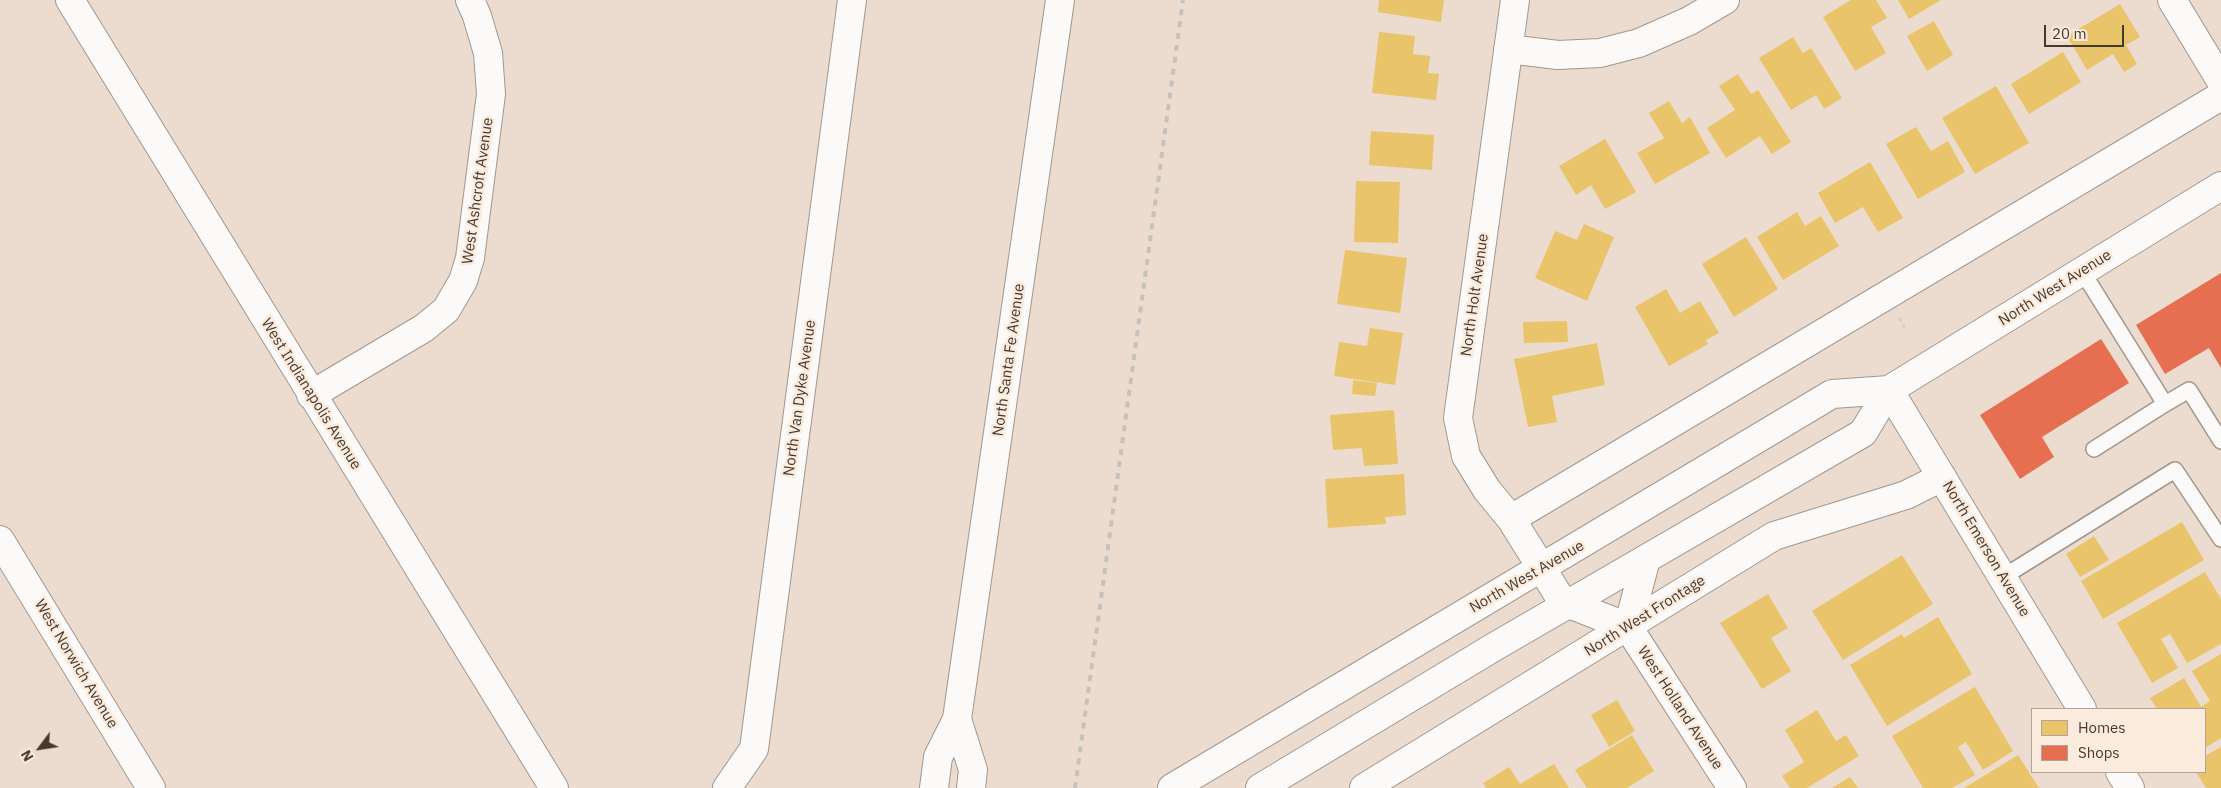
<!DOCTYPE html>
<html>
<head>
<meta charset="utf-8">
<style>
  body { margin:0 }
  #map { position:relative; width:2221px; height:788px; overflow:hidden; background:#ebdccf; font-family:"IBM Plex Sans",sans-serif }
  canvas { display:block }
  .legend { position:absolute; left:2031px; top:708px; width:175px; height:65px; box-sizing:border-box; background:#fbebdd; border:1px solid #b2a498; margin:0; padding:6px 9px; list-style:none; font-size:15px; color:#443930 }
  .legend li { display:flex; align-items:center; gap:10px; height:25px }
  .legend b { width:25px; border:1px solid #b2a498 }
  .north { position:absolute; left:15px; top:723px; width:50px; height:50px; -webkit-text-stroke:4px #fbebdd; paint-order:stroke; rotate:239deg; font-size:14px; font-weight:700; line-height:20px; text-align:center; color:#443930 }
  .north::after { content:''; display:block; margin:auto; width:18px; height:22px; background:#443930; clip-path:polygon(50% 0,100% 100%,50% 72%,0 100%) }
  .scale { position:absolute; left:2044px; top:25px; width:80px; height:22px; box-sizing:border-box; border:2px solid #443930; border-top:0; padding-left:6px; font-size:15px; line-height:18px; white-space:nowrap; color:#443930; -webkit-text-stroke:4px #fbebdd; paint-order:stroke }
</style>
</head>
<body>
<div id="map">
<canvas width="2221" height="788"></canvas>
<ul class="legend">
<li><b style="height:14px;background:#e9c46a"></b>Homes</li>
<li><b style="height:14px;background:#e76f51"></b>Shops</li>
</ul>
<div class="north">N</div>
<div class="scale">20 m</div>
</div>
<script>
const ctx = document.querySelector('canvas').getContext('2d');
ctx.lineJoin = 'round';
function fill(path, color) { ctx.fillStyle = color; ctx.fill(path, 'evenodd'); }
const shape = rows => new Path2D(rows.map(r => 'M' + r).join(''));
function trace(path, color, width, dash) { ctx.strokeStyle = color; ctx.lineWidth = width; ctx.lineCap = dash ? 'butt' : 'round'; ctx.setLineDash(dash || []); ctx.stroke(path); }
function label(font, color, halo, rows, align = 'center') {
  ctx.font = font + ' "IBM Plex Sans",sans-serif'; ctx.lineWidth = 5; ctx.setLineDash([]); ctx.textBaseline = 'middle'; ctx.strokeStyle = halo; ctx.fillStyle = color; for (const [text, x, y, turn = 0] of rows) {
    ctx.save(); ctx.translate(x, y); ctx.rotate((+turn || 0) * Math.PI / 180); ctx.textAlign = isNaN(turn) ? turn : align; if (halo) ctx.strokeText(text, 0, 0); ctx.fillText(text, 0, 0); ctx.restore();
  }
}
fill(shape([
  [1379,0,1444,0,1441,22,1378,12],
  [1851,0,1876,0,1887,18,1871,27,1886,53,1855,71,1823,17],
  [1898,0,1941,0,1909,19],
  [2120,4,2140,37,2126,45,2137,64,2124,72,2113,54,2087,70,2067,36],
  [1934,21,1953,55,1927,71,1907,36],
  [1379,32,1415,36,1413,54,1430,56,1428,73,1439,74,1436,100,1372,93],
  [1793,37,1803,53,1811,48,1842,98,1824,109,1816,95,1791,110,1759,58],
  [2063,52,2081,82,2029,114,2011,84],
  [1738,74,1751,94,1758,90,1791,142,1772,154,1760,136,1726,158,1707,128,1735,110,1719,86],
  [1996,86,2029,143,1975,174,1942,118],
  [1669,101,1682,123,1690,117,1710,153,1655,184,1637,153,1664,138,1649,113],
  [1916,127,1931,151,1948,141,1965,172,1918,199,1886,144],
  [1371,131,1434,135,1432,170,1369,165],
  [1605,139,1636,192,1605,209,1591,185,1576,195,1559,166],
  [1870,162,1903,218,1878,232,1863,207,1835,223,1818,193],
  [1356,181,1400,182,1398,243,1354,242],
  [1797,212,1805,226,1821,216,1839,246,1783,280,1757,237],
  [1584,224,1614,237,1587,301,1535,278,1555,231,1577,240],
  [1746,237,1778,289,1734,317,1702,264],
  [1345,250,1407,258,1400,313,1337,304],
  [1666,289,1680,313,1700,301,1719,333,1706,340,1708,344,1669,366,1635,307],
  [1567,321,1568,342,1524,343,1523,322],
  [1370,328,1403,333,1395,385,1334,376,1339,342,1367,346],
  [1597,343,1605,385,1552,396,1557,422,1528,427,1514,359],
  [1353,380,1377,383,1375,396,1352,394],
  [1394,410,1398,464,1364,466,1362,448,1333,450,1330,415],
  [1404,474,1406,515,1385,517,1386,524,1328,528,1325,479],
  [2182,522,2204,560,2103,619,2081,581],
  [2094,536,2109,560,2080,577,2066,554],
  [1902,555,1933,604,1843,660,1812,611],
  [2205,572,2221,599,2221,644,2187,663,2170,634,2161,639,2178,668,2152,683,2117,623],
  [1768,594,1788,628,1771,638,1791,671,1762,689,1720,623],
  [1938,617,1972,674,1887,726,1850,665,1902,634,1904,638],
  [2221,654,2221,738,2205,748,2205,709,2157,709,2150,698,2184,678,2201,707,2210,701,2192,671],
  [1975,687,2013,751,1983,770,1966,742,1958,747,1975,775,1952,788,1923,788,1892,736],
  [1617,700,1635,731,1609,747,1591,715],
  [1817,710,1836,741,1846,735,1859,756,1807,788,1790,788,1782,776,1804,762,1785,730],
  [1632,735,1654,771,1627,788,1587,788,1575,770],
  [2221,747,2221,788,2206,788,2196,772,2205,772,2205,756],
  [2018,755,2039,788,1964,788],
  [1554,764,1569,788,1486,788,1483,783,1509,767,1520,784],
  [1850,777,1858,788,1832,788]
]), '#e9c46a');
fill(shape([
  [2221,273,2221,368,2209,348,2165,374,2136,325],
  [2101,339,2129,383,2042,437,2054,457,2020,479,1980,415]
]), '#e76f51');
const lane = shape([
  [2082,271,2165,404,2094,449],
  [2165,404,2189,390,2221,441],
  [2003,577,2175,470,2221,539]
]);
const street = shape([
  [70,0,554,788],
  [1515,0,1458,418,1466,456,1487,490,1511,519,1541,567],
  [2172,0,2221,81],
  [1508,49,1558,55,1600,53,1639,43,1689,21,1725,0],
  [311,395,424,328,446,310,463,281,470,258,491,94,488,53,477,16,470,0],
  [1511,519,2221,96],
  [0,540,151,788],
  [1569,604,1628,627,1732,788],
  [1628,627,1646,559],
  [957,719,973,770,971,788],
  [727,788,754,749,852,0],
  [934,788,938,757,957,719,1060,0],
  [1364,788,1774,536,1906,495,1942,477]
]);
const secondary = shape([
  [1889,390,2082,709],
  [1541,567,1565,606],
  [2120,772,2130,788],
  [1172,788,1832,394,1889,390,2221,186],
  [1260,788,1494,647,1863,433,1889,390]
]);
trace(lane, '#a2978e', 18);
trace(street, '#a2978e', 30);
trace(secondary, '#a2978e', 30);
trace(shape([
  [1899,318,1905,328]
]), '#d4cfcc', 3, [4, 4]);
trace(lane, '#fcfaf8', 15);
trace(street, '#fcfaf8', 28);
trace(secondary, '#fcfaf8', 28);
trace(shape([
  [1075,788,1183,0]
]), '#c5c1bd', 4, [6, 6]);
label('15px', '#443930', '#fbebdd', [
  ["West Ashcroft Avenue",478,191,-82],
  ["North West Avenue",2055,288,-32],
  ["North Holt Avenue",1475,295,-82],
  ["North Santa Fe Avenue",1009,360,-82],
  ["West Indianapolis Avenue",311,394,58],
  ["North Van Dyke Avenue",800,398,-82],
  ["North Emerson Avenue",1986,549,59],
  ["North West Avenue",1527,577,-30],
  ["North West Frontage",1645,616,-32],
  ["West Norwich Avenue",76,664,59],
  ["West Holland Avenue",1680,708,57]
]);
</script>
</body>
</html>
